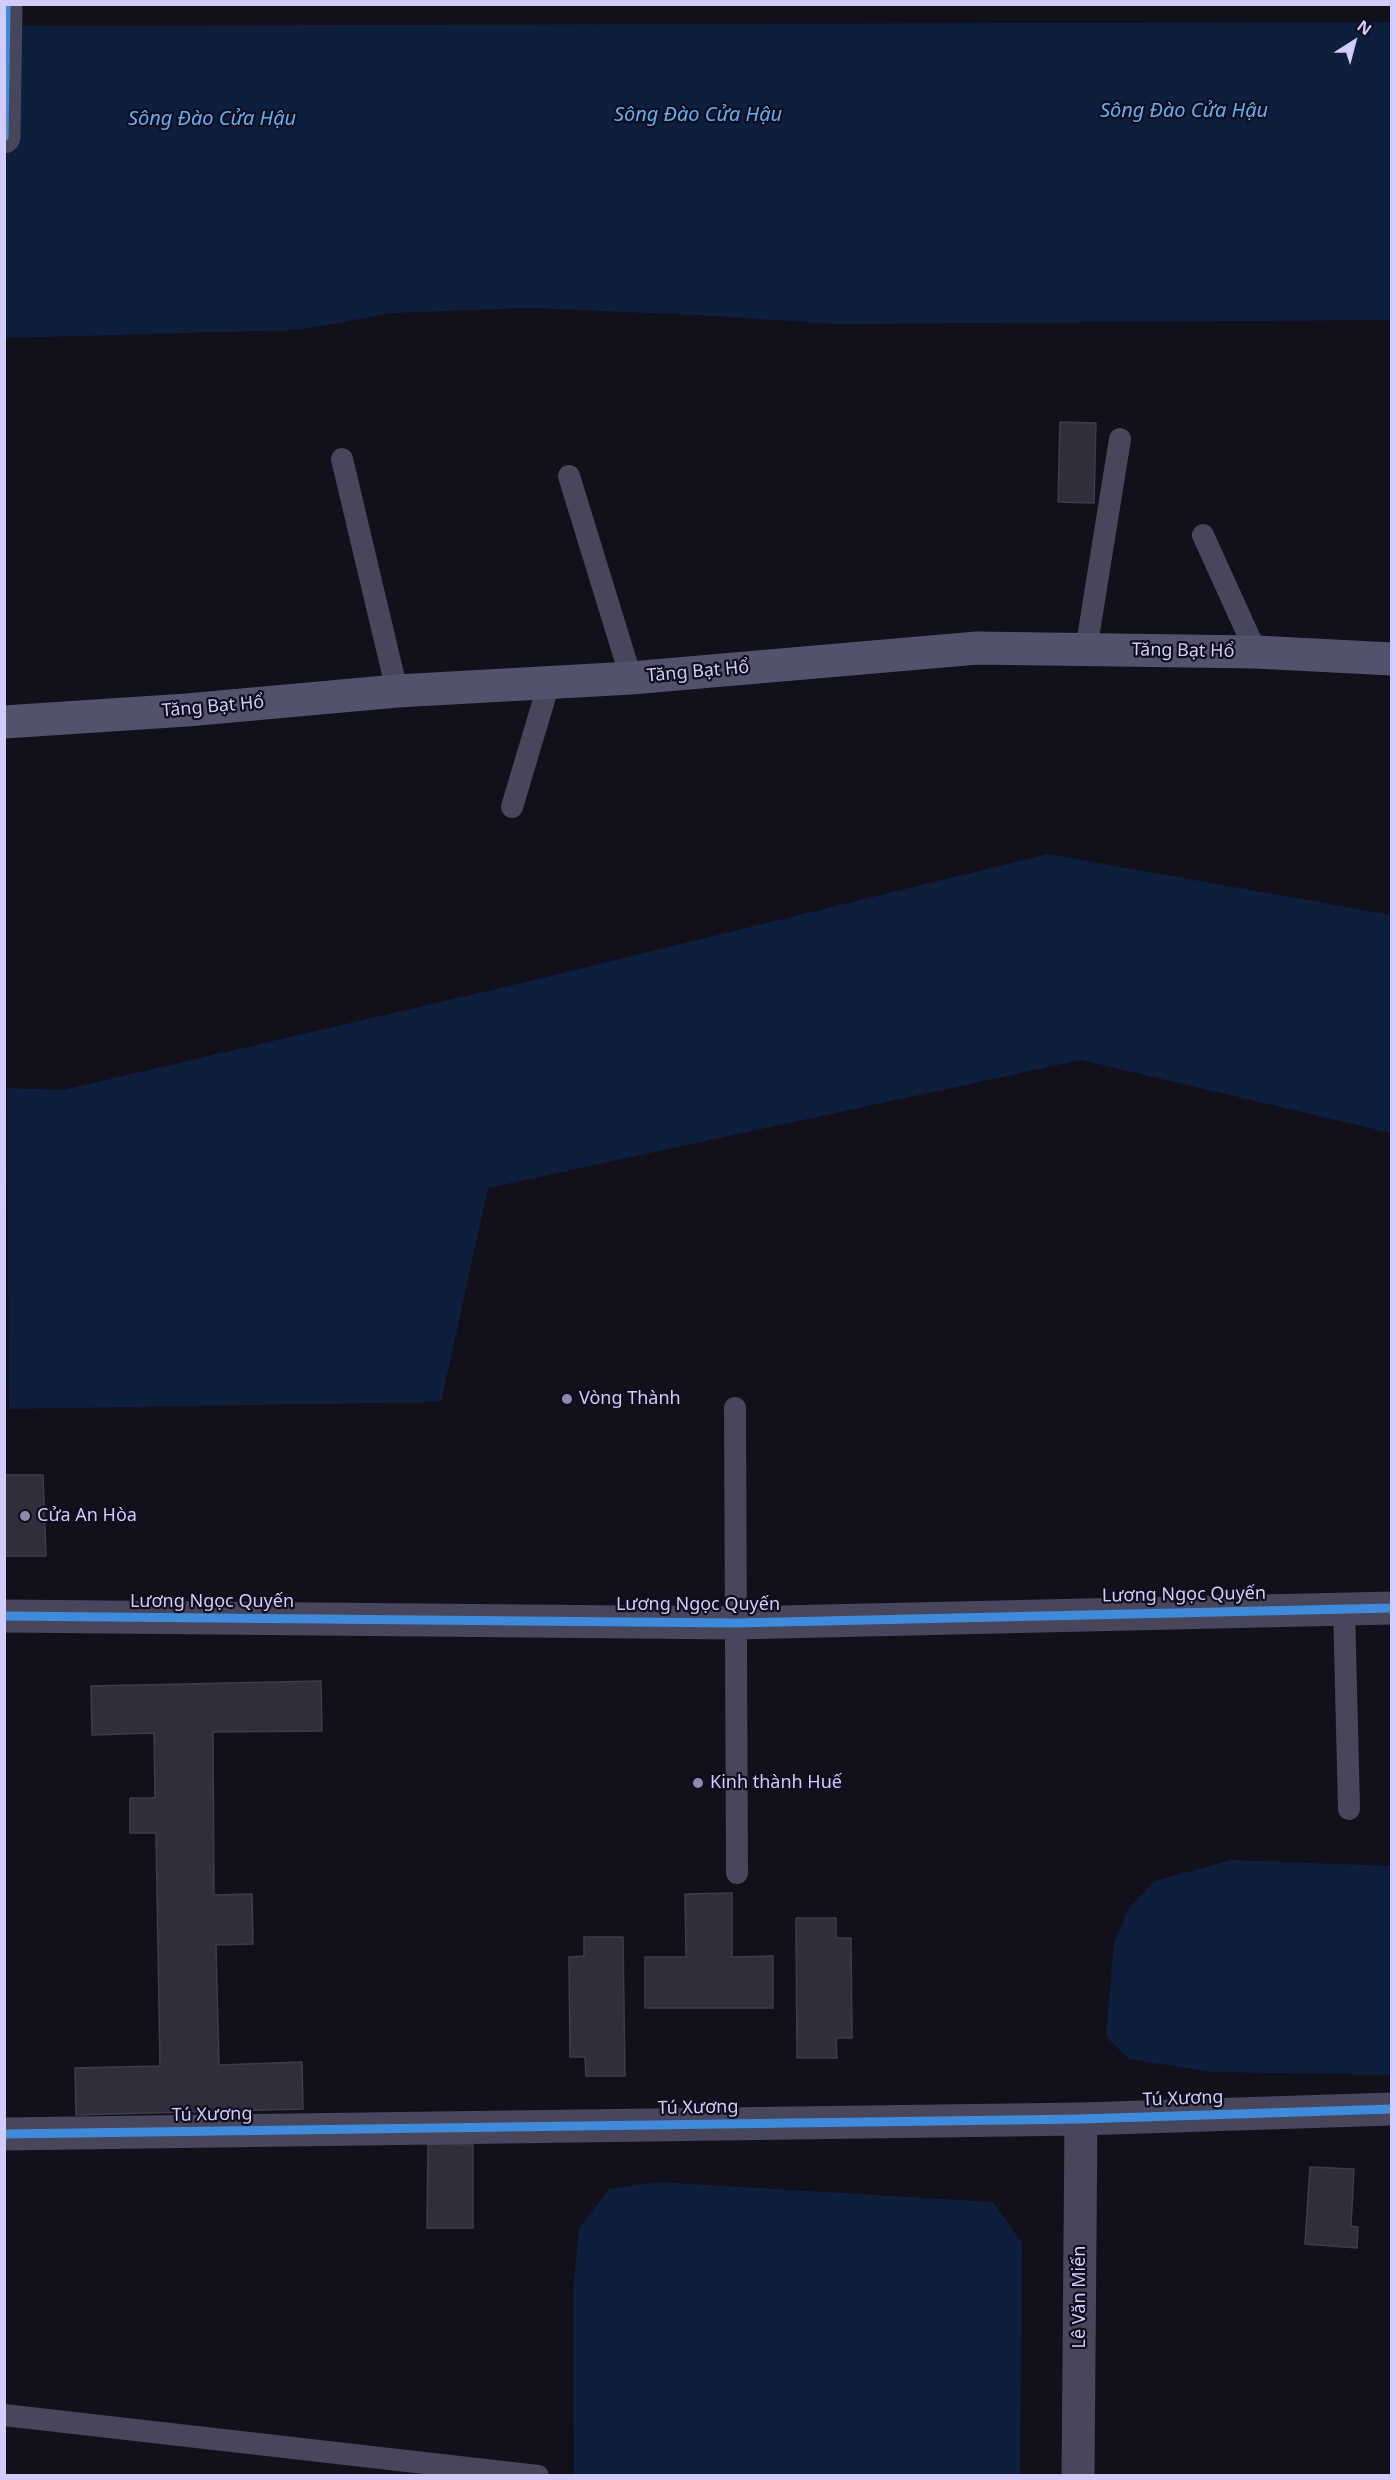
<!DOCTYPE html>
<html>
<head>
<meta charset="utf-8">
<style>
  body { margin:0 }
  #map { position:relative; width:1396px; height:2480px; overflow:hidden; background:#12101a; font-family:"Noto Sans",sans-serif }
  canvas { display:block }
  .frame { position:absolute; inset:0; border:6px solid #d2ccfc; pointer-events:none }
  .north { position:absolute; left:1324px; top:12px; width:60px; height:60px; -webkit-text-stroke:4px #100d1d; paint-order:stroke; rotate:36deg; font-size:16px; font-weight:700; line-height:24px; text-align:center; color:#d2ccfc }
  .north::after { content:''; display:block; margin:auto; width:21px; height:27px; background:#d2ccfc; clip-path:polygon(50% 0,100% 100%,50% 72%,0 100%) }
</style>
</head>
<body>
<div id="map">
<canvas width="1396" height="2480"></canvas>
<div class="frame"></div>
<div class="north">N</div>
</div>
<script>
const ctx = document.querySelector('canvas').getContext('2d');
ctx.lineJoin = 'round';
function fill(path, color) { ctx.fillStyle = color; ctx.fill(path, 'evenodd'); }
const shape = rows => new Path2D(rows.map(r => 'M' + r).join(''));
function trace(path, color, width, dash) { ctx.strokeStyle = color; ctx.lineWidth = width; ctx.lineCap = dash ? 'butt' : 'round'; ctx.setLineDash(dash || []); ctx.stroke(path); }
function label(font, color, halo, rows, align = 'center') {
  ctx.font = font + ' "Noto Sans",sans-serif'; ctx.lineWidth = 4.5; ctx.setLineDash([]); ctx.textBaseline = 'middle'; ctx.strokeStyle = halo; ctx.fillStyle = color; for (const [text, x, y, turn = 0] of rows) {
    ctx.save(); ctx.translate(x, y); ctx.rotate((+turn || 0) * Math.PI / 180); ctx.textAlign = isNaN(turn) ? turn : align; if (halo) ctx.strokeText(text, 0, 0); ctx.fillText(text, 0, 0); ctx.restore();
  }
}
fill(shape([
  [1391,22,1391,320,839,324,696,315,529,308,393,313,297,330,5,338,4,26],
  [1048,854,1391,915,1391,1133,1081,1060,488,1188,441,1402,5,1409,5,1088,63,1090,526,982],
  [1231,1860,1391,1866,1391,2075,1212,2072,1129,2059,1106,2037,1114,1943,1129,1908,1155,1881],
  [657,2182,993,2202,1022,2243,1020,2475,574,2475,573,2292,579,2228,609,2189]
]), '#0e1f3d');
fill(shape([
  [4,1085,7,1085,9,1412,5,1412]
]), '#12101a');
const building = shape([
  [1060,422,1096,423,1094,503,1058,502,1060,422],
  [4,1475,43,1475,46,1556,4,1556,4,1475],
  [321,1681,322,1731,213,1732,214,1895,252,1894,253,1944,216,1945,219,2065,302,2062,303,2109,76,2115,75,2068,160,2066,156,1833,130,1833,130,1798,155,1798,154,1733,92,1735,91,1686,321,1681],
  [732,1893,732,1957,773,1956,773,2008,645,2008,645,1957,686,1957,685,1894,732,1893],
  [796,1918,836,1918,836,1938,851,1938,852,2038,836,2038,837,2058,797,2058,796,1918],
  [584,1937,623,1937,625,2076,586,2076,585,2057,570,2057,569,1957,584,1956,584,1937],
  [428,2144,473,2145,473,2228,427,2228,428,2144],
  [1310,2167,1354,2169,1351,2226,1358,2227,1357,2248,1305,2244,1310,2167]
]);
fill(building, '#302e3c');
trace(building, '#3e3b4d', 1.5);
trace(shape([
  [342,459,397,691],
  [569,476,631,678],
  [1203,535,1256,652],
  [1086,650,1120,439],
  [512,807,549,683],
  [735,1408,737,1873],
  [1344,1608,1349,1809],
  [4,2415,538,2476]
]), '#47465a', 22);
trace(shape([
  [4,2134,1081,2119,1392,2109],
  [1078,2476,1081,2119]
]), '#47465a', 33);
trace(shape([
  [4,137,6,4],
  [4,1616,736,1623,1392,1608]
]), '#47465a', 33);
trace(shape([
  [4,722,187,710,397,691,631,678,977,648,1256,652,1392,659]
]), '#53526c', 33);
trace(shape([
  [4,137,6,4],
  [4,1616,736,1623,1392,1608],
  [4,2134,1081,2119,1392,2109]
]), '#408adc', 9);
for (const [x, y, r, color] of [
  [567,1399,6,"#8f8aad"],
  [25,1516,6,"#8f8aad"],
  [698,1783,6,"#8f8aad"]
]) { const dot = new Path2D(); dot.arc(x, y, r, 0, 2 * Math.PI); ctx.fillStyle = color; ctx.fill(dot); trace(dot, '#100d1d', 2); }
label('18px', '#d2ccfc', '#100d1d', [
  ["Tăng Bạt Hổ",1183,651,1],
  ["Tăng Bạt Hổ",698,672,-5],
  ["Tăng Bạt Hổ",213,707,-5],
  ["Lương Ngọc Quyến",1184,1595,-1],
  ["Lương Ngọc Quyến",212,1602],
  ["Lương Ngọc Quyến",698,1605],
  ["Tú Xương",1183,2099,-2],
  ["Tú Xương",698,2108,-1],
  ["Tú Xương",212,2115,-1],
  ["Lê Văn Miến",1080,2297,-90]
]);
label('18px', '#d2ccfc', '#100d1d', [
  ["Vòng Thành",579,1399],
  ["Cửa An Hòa",37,1516],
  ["Kinh thành Huế",710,1783]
], 'left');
label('italic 20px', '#60b0f6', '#100d1d', [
  ["Sông Đào Cửa Hậu",1184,111],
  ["Sông Đào Cửa Hậu",698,115],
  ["Sông Đào Cửa Hậu",212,119]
]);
</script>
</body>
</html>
